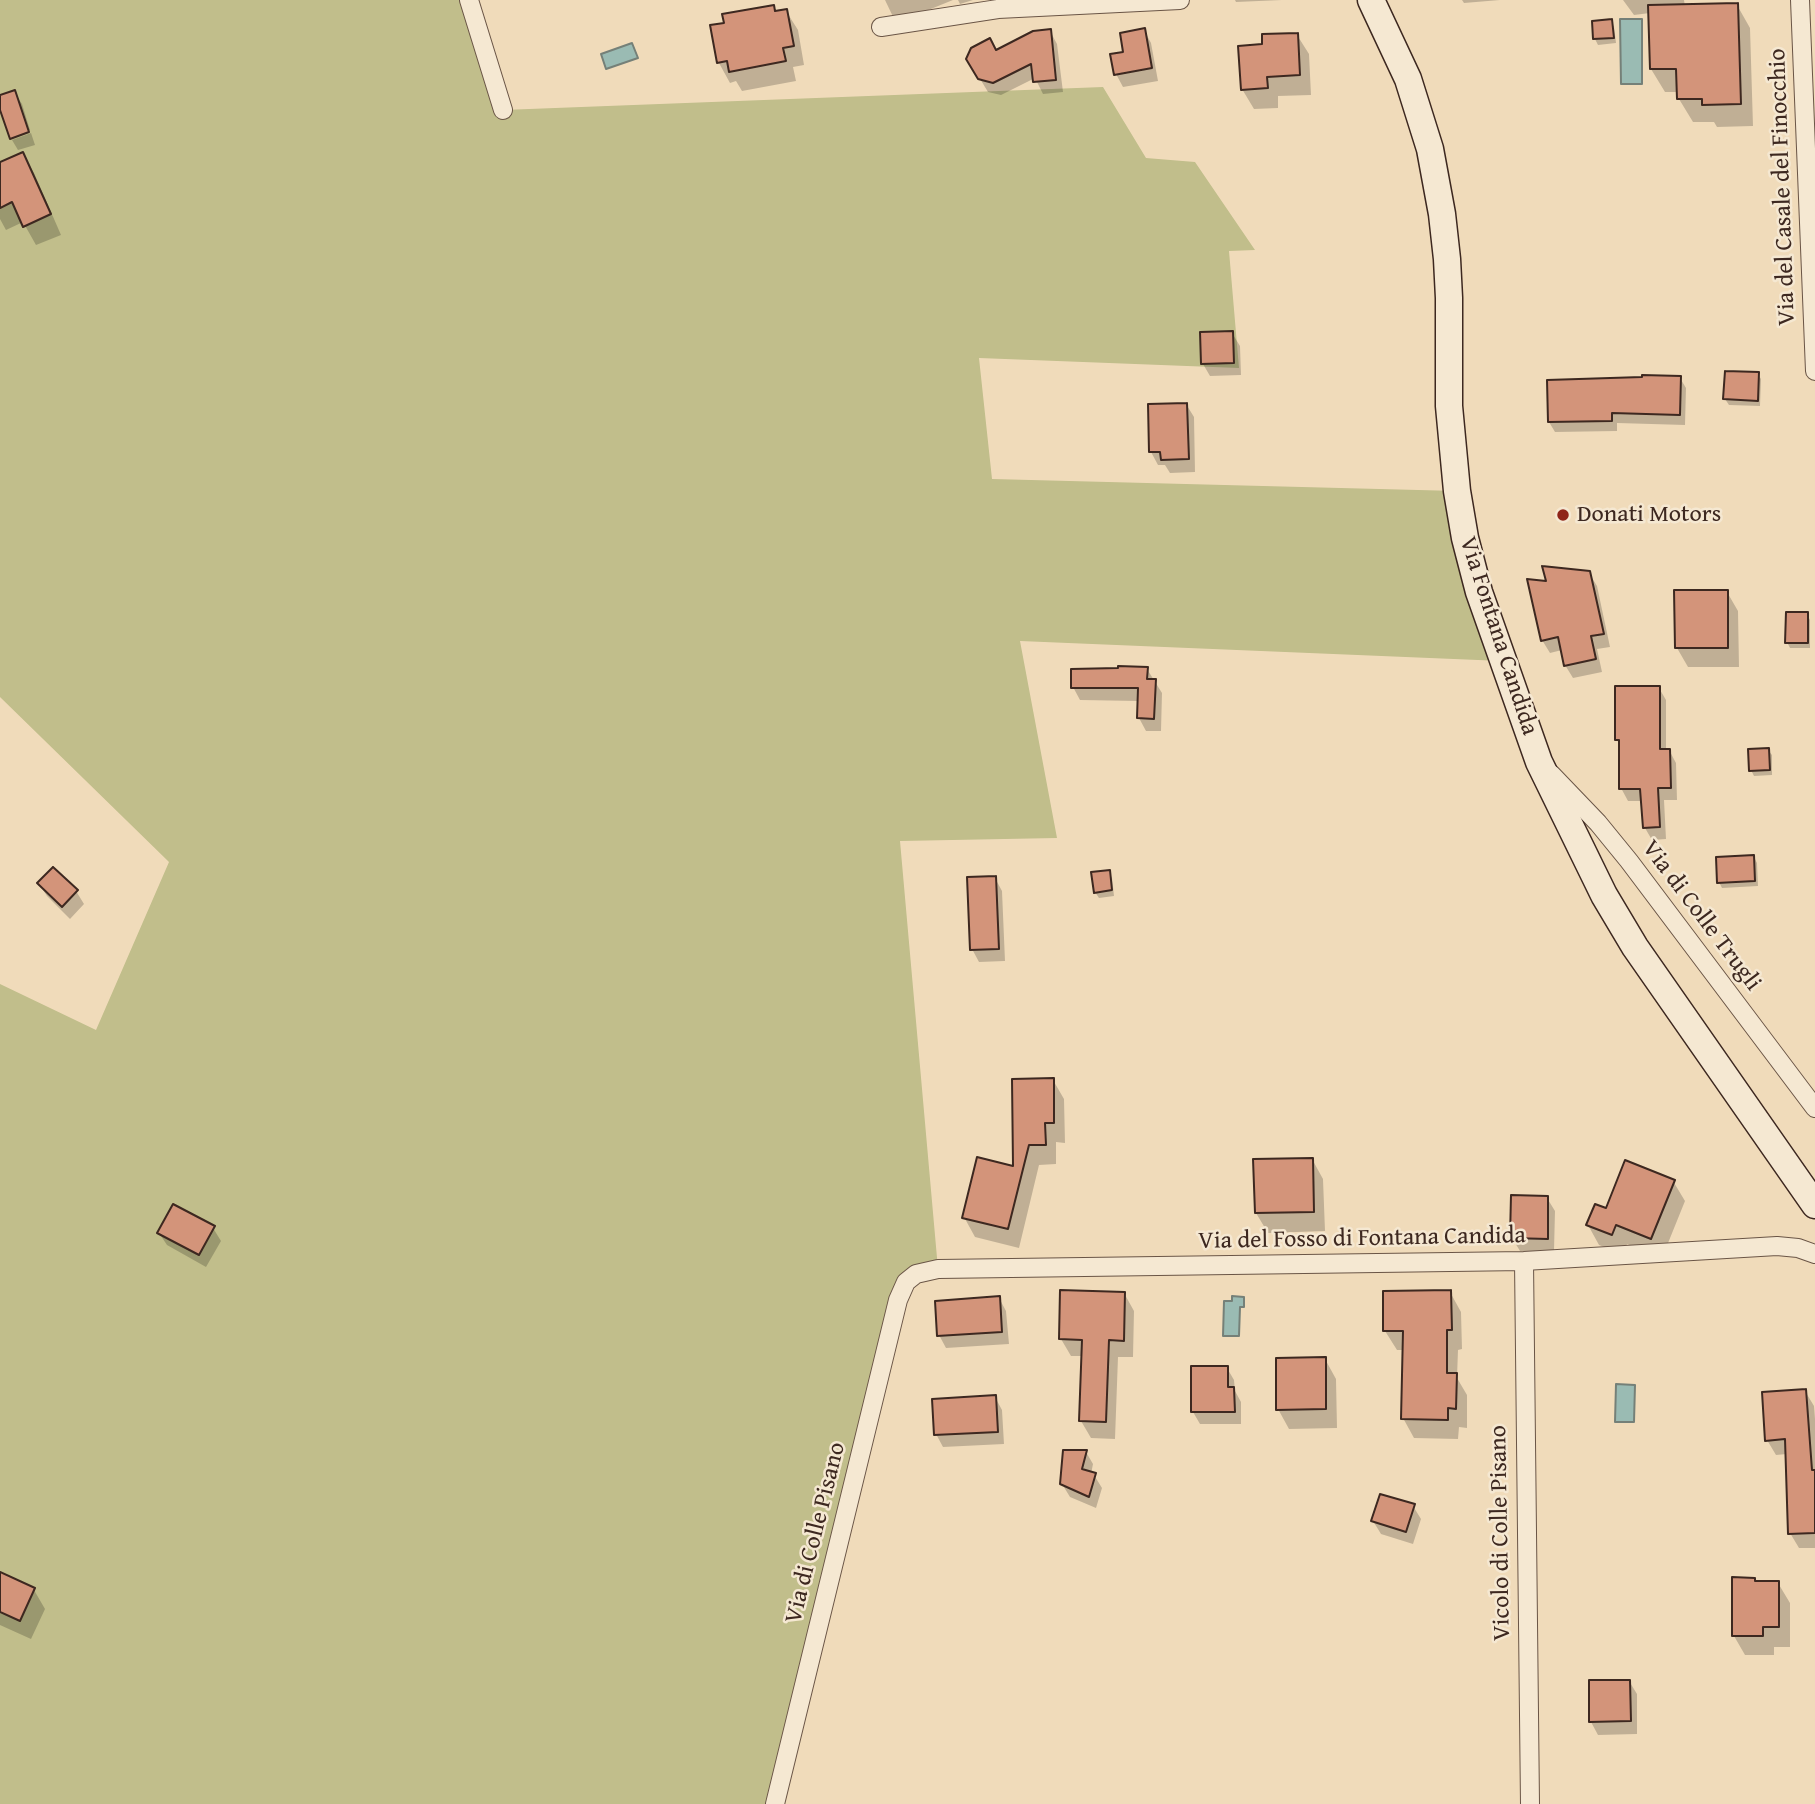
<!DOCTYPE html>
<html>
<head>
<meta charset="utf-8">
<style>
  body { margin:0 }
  canvas { display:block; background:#f0dbba }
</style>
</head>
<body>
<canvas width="1815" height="1804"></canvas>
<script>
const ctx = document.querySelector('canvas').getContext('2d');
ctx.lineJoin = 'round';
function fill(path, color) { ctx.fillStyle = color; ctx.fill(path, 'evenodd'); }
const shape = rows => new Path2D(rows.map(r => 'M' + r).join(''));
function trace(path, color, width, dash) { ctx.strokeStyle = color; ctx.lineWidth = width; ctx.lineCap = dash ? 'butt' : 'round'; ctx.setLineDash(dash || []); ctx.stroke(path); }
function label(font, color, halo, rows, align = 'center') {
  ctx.font = font + ' "Gentium Book Plus",serif'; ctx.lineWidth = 5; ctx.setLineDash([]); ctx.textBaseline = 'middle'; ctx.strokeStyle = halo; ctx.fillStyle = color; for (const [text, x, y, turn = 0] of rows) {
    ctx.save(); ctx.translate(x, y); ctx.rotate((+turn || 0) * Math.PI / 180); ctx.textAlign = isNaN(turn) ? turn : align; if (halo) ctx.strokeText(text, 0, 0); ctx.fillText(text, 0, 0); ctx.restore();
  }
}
fill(shape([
  [0,0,468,0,503,110,1103,87,1146,158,1195,162,1255,250,1229,251,1239,368,979,358,992,479,1457,491,1502,661,1020,641,1057,838,900,841,938,1269,910,1277,775,1804,0,1804,0,984,96,1030,169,862,0,697]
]), '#c1be8b');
const water = shape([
  [1620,19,1642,19,1642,84,1621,84,1620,19],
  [632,43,638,58,606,69,601,54,632,43],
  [1232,1296,1244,1297,1244,1307,1240,1307,1239,1336,1223,1336,1224,1301,1232,1301,1232,1296],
  [1616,1384,1635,1385,1634,1422,1615,1422,1616,1384]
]);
fill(water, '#9abbb3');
trace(water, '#758078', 2);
fill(shape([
  [885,0,953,0,896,23],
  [958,0,973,0,960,4],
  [1235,0,1282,0,1236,2],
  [1462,0,1500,0,1464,3],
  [1623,0,1684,0,1685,6,1737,5,1750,28,1753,126,1717,127,1714,122,1693,122,1679,99,1679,92,1665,92,1651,69,1650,13,1634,15],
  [773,7,776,13,786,11,798,30,804,65,793,67,796,81,742,91,736,81,730,83,719,63,712,27],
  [1611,21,1614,27,1616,43,1598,45,1595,39,1594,22],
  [1144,30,1151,43,1158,81,1123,87,1116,74,1125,53],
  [1050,31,1057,44,1063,92,1043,94,1035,78,1001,95,988,92,968,59,996,52],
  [1297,35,1309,54,1311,95,1278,96,1278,108,1254,109,1242,89,1264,46],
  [14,92,22,104,30,130,11,136,0,104,0,97],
  [31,133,35,145,18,150,12,140],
  [23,154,34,173,61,235,36,245,23,222,6,230,0,219,0,176],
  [1232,333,1240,346,1241,375,1210,376,1203,364],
  [1758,374,1761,379,1760,406,1729,405,1725,399],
  [1680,378,1686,388,1685,425,1617,423,1617,431,1555,432,1549,422],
  [1186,404,1194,417,1195,472,1170,473,1165,465,1158,465,1151,452],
  [1589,573,1597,586,1610,647,1597,649,1602,672,1573,678,1565,665,1562,650,1550,653,1542,640,1549,583],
  [1727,592,1738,611,1739,667,1688,667,1677,648],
  [1807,614,1810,620,1810,648,1790,648,1787,642],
  [1147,669,1162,693,1161,731,1146,731,1139,718,1139,701,1080,700,1073,687],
  [1659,688,1666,700,1666,750,1669,750,1676,763,1677,800,1664,800,1666,839,1652,840,1645,828,1643,801,1628,801,1621,788,1621,747,1617,740],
  [1768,750,1772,755,1772,775,1754,776,1751,770],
  [1754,857,1757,863,1758,886,1722,888,1719,882],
  [1109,872,1112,878,1114,896,1099,898,1095,892],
  [995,878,1002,891,1005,961,979,962,972,949],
  [39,884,76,891,84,904,70,919,47,896],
  [1053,1080,1064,1099,1065,1143,1056,1142,1056,1164,1039,1165,1019,1248,975,1237,964,1217,1015,1168],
  [1312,1159,1323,1179,1325,1231,1268,1233,1256,1213,1255,1161],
  [1673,1181,1685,1201,1662,1258,1627,1244,1623,1254,1599,1245,1588,1225,1607,1211],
  [1547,1198,1555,1211,1554,1251,1520,1251,1512,1238],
  [213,1228,221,1241,206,1267,167,1245,159,1233],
  [1450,1292,1461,1312,1462,1349,1458,1350,1457,1378,1467,1395,1467,1428,1459,1427,1458,1439,1414,1438,1403,1418,1404,1350,1397,1350,1385,1331],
  [1124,1293,1134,1311,1133,1357,1118,1357,1115,1439,1091,1438,1081,1421,1083,1356,1071,1356,1061,1339],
  [999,1298,1006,1311,1009,1344,946,1348,939,1335],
  [1325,1359,1336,1379,1337,1428,1289,1429,1278,1409],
  [1227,1368,1234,1380,1235,1391,1241,1402,1241,1424,1200,1424,1193,1412],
  [1805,1391,1814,1406,1815,1419,1815,1548,1799,1548,1790,1533,1787,1454,1776,1455,1767,1440],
  [995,1397,1002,1410,1004,1444,943,1447,936,1434],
  [1086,1452,1093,1464,1091,1474,1094,1475,1102,1488,1096,1508,1070,1497,1062,1484],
  [1413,1506,1421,1519,1413,1544,1381,1534,1373,1521],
  [0,1574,34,1590,45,1609,31,1639,0,1625],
  [1754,1579,1756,1583,1778,1583,1790,1603,1790,1647,1774,1647,1774,1655,1745,1655,1734,1636],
  [1629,1681,1637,1694,1637,1734,1598,1735,1591,1722]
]), '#0003');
const building = shape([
  [1738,3,1741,104,1702,105,1702,99,1677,99,1676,69,1650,69,1648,5,1738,3],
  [774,5,775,11,787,9,794,46,783,48,786,61,729,72,727,61,717,63,710,25,724,23,722,14,774,5],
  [1612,19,1614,38,1593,39,1592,21,1612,19],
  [1145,28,1152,68,1114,75,1110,54,1123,52,1120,33,1145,28],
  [1051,29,1056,80,1033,82,1031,64,993,83,978,79,966,59,971,48,990,38,996,50,1033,31,1051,29],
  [1298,33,1300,75,1267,77,1268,88,1241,90,1238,46,1262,44,1262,34,1298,33],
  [15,90,29,132,10,139,0,110,0,95,15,90],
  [23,152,51,214,23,227,12,202,0,208,0,162,23,152],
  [1233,331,1234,363,1201,364,1200,332,1233,331],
  [1725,371,1759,372,1758,401,1723,399,1725,371],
  [1642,375,1681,376,1680,415,1612,413,1612,421,1548,422,1547,380,1642,377,1642,375],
  [1187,403,1189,459,1161,460,1160,452,1149,452,1148,404,1187,403],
  [1542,566,1590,571,1604,634,1591,636,1596,659,1564,666,1558,637,1541,641,1527,579,1546,581,1542,566],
  [1674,590,1728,590,1728,648,1675,648,1674,590],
  [1786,612,1808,612,1808,643,1785,643,1786,612],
  [1118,666,1148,667,1147,679,1156,679,1154,719,1137,718,1138,688,1071,688,1071,669,1118,668,1118,666],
  [1615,686,1660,686,1660,749,1670,749,1671,788,1658,788,1660,827,1643,828,1640,789,1619,789,1619,740,1615,740,1615,686],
  [1769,748,1770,770,1749,771,1748,749,1769,748],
  [1754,855,1755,881,1717,883,1716,857,1754,855],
  [53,867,78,890,62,907,37,883,53,867],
  [1110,870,1112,890,1094,893,1091,872,1110,870],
  [996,876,999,949,970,950,967,877,996,876],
  [1054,1078,1054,1123,1045,1123,1046,1145,1029,1145,1008,1229,962,1218,977,1157,1013,1166,1012,1079,1054,1078],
  [1313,1158,1314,1212,1255,1213,1253,1159,1313,1158],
  [1625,1160,1675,1180,1651,1239,1616,1225,1612,1235,1586,1225,1595,1204,1606,1208,1625,1160],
  [1511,1195,1548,1196,1548,1239,1510,1238,1511,1195],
  [173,1204,215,1226,199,1255,157,1233,173,1204],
  [1060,1290,1125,1292,1124,1341,1109,1340,1106,1422,1079,1421,1082,1340,1059,1339,1060,1290],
  [1451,1290,1452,1330,1447,1330,1447,1373,1457,1373,1456,1409,1448,1408,1448,1420,1401,1419,1403,1331,1383,1331,1383,1291,1451,1290],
  [1000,1296,1002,1332,937,1336,935,1301,1000,1296],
  [1326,1357,1326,1409,1276,1410,1276,1358,1326,1357],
  [1191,1366,1228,1366,1228,1387,1234,1387,1235,1412,1191,1412,1191,1366],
  [1806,1389,1812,1470,1815,1470,1815,1533,1788,1534,1785,1439,1765,1441,1762,1392,1806,1389],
  [996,1395,998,1432,934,1435,932,1399,996,1395],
  [1063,1450,1087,1450,1082,1469,1096,1473,1089,1497,1060,1484,1063,1450],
  [1380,1494,1415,1504,1406,1532,1371,1521,1380,1494],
  [0,1572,35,1588,20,1621,0,1612,0,1572],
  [1732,1577,1755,1578,1755,1581,1779,1581,1779,1627,1763,1627,1763,1636,1732,1636,1732,1577],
  [1589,1680,1630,1680,1631,1721,1589,1722,1589,1680]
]);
fill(building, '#d3947a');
trace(building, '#3d2820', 2);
const street = shape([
  [469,0,503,110],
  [1800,0,1815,371],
  [881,27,998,9,1180,0],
  [1551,774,1598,823,1629,861,1815,1108],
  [1524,1261,1530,1804],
  [775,1804,898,1300,906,1282,916,1274,938,1269,1524,1261,1777,1246,1798,1248,1815,1254]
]);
const secondary = shape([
  [1371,0,1408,79,1430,149,1442,214,1447,259,1449,298,1449,406,1457,491,1465,538,1479,592,1539,762,1604,895,1635,947,1815,1205]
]);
trace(street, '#6a5546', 20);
trace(secondary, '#3d2820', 29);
trace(street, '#f5e8d2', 18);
trace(secondary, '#f5e8d2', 26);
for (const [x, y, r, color] of [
  [1563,515,7,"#8f2418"]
]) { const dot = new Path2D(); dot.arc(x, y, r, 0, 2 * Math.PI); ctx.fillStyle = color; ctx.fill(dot); trace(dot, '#f5e8d2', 2.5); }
label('24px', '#3d2820', '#f5e8d2', [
  ["Via del Casale del Finocchio",1783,187,-92],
  ["Via Fontana Candida",1498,636,72],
  ["Via di Colle Trugli",1701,916,53],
  ["Via del Fosso di Fontana Candida",1362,1239,-1],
  ["Via di Colle Pisano",816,1533,-76],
  ["Vicolo di Colle Pisano",1501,1533,-91]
]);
label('24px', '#3d2820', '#f5e8d2', [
  ["Donati Motors",1577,515]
], 'left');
</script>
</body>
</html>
